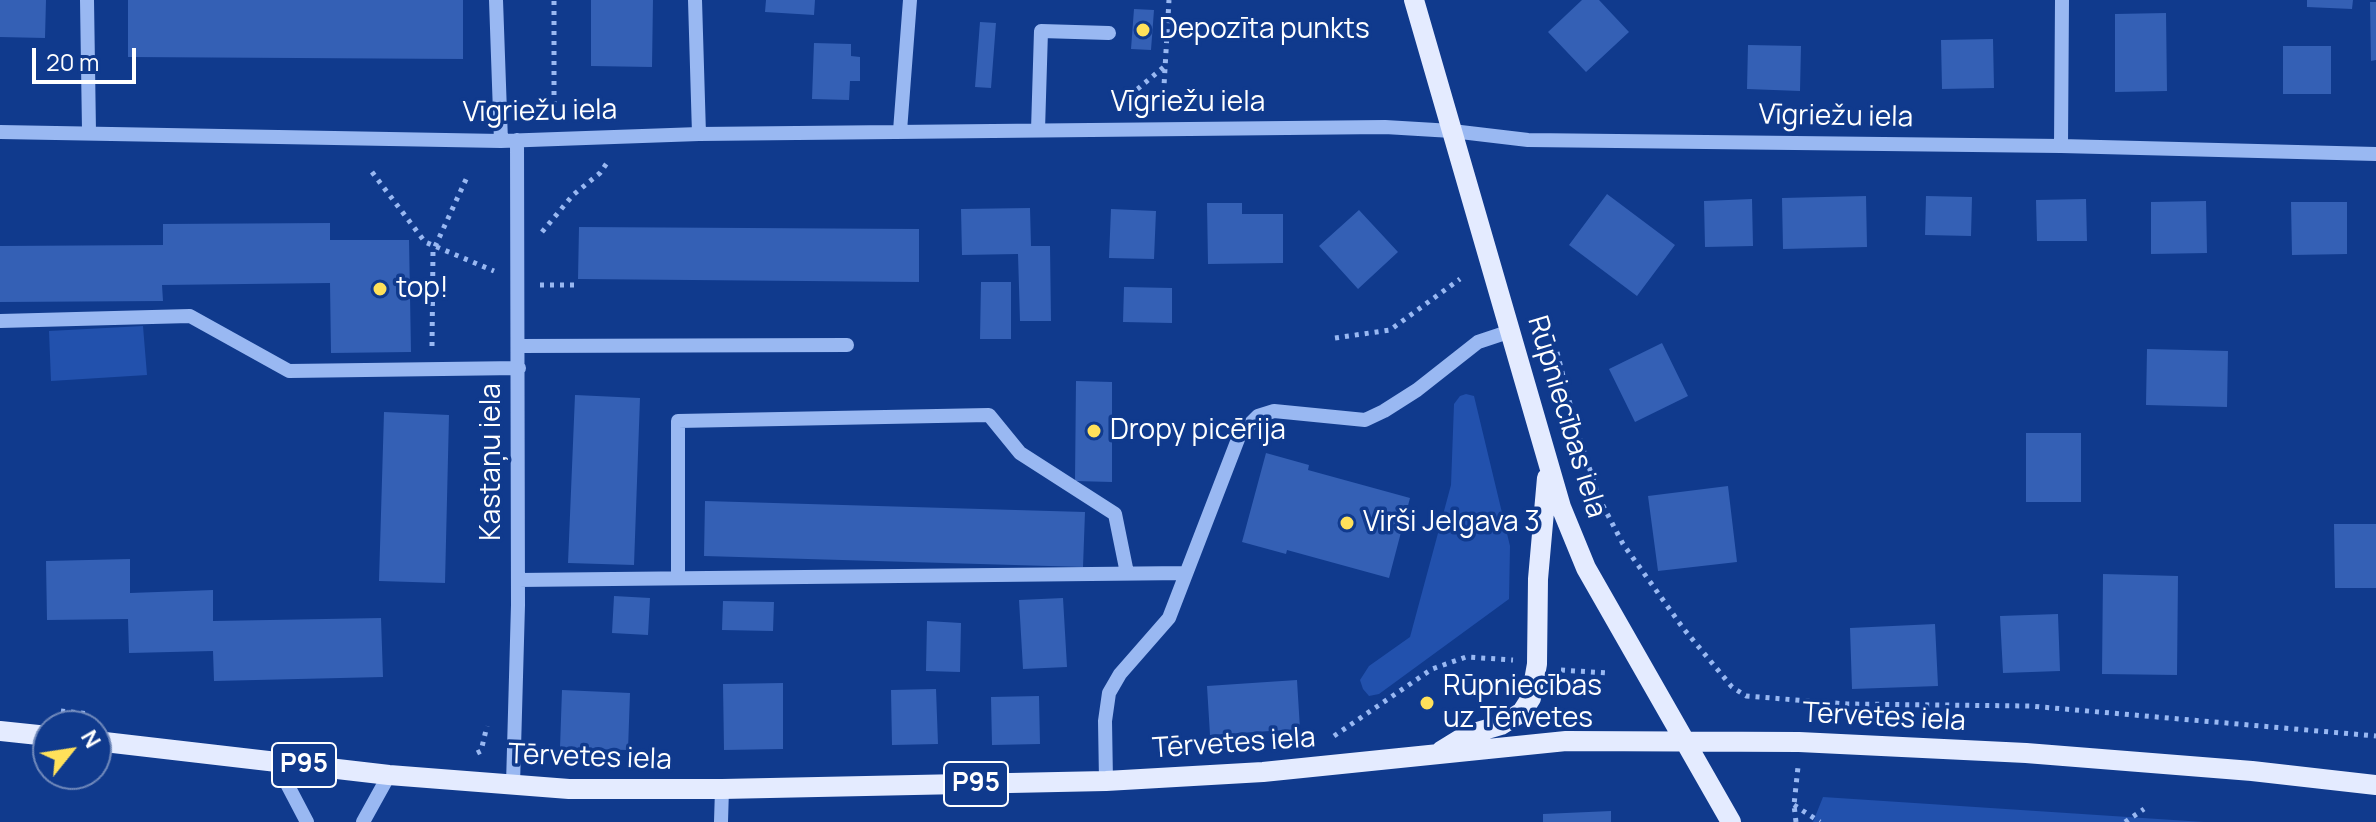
<!DOCTYPE html>
<html>
<head>
<meta charset="utf-8">
<style>
  body { margin:0 }
  #map { position:relative; width:2376px; height:822px; overflow:hidden; background:#103a8d; font-family:Manrope,sans-serif }
  canvas { display:block }
  .north { position:absolute; left:32px; top:710px; width:80px; height:80px; box-sizing:border-box; background:#103a8d; border:2px solid #7089bb; border-radius:50%; rotate:60deg; font-size:22px; font-weight:700; line-height:32px; text-align:center; color:#fff }
  .north::after { content:''; display:block; margin:auto; width:28px; height:36px; background:#ffe15a; clip-path:polygon(50% 0,100% 100%,50% 72%,0 100%) }
  .scale { position:absolute; left:32px; top:48px; width:104px; height:36px; box-sizing:border-box; border:4px solid #fff; border-top:0; padding-left:10px; font-size:24px; line-height:28px; white-space:nowrap; color:#fff; -webkit-text-stroke:6px #103a8d; paint-order:stroke }
</style>
</head>
<body>
<div id="map">
<canvas width="2376" height="822"></canvas>
<div class="north">N</div>
<div class="scale">20 m</div>
</div>
<script>
const ctx = document.querySelector('canvas').getContext('2d');
ctx.lineJoin = 'round';
function fill(path, color) { ctx.fillStyle = color; ctx.fill(path, 'evenodd'); }
const shape = rows => new Path2D(rows.map(r => 'M' + r).join(''));
function trace(path, color, width, dash) { ctx.strokeStyle = color; ctx.lineWidth = width; ctx.lineCap = dash ? 'butt' : 'round'; ctx.setLineDash(dash || []); ctx.stroke(path); }
function label(font, color, halo, rows, align = 'center') {
  ctx.font = font + ' Manrope,sans-serif'; ctx.lineWidth = 7; ctx.setLineDash([]); ctx.textBaseline = 'middle'; ctx.strokeStyle = halo; ctx.fillStyle = color; for (const [text, x, y, turn = 0] of rows) {
    ctx.save(); ctx.translate(x, y); ctx.rotate((+turn || 0) * Math.PI / 180); ctx.textAlign = isNaN(turn) ? turn : align; if (halo) ctx.strokeText(text, 0, 0); ctx.fillText(text, 0, 0); ctx.restore();
  }
}
fill(shape([
  [143,326,147,375,51,381,49,331],
  [1466,394,1474,396,1510,546,1509,599,1379,694,1369,696,1363,689,1360,680,1369,666,1410,637,1451,485,1454,404,1460,396],
  [1823,797,2204,822,1813,822]
]), '#2251ad');
fill(shape([
  [0,0,46,0,45,38,0,37],
  [128,0,463,0,463,59,128,57],
  [591,0,653,0,652,67,591,66],
  [766,0,815,0,814,15,765,12],
  [1582,0,1599,0,1629,32,1586,72,1548,32],
  [2307,0,2353,0,2352,9,2307,7],
  [2370,2,2376,2,2376,60,2371,61],
  [1134,9,1154,10,1151,50,1131,49],
  [2166,13,2167,91,2115,92,2115,14],
  [980,22,996,23,991,88,975,87],
  [1993,39,1994,88,1942,89,1941,40],
  [814,43,851,44,851,56,860,57,860,81,850,81,849,100,812,99],
  [1748,45,1801,46,1800,91,1747,89],
  [2283,46,2331,46,2331,94,2283,94],
  [1607,194,1675,245,1637,296,1569,245],
  [1866,196,1867,247,1783,249,1782,198],
  [1926,196,1972,197,1971,236,1925,235],
  [1752,199,1753,246,1705,247,1704,201],
  [2086,199,2087,241,2037,241,2036,200],
  [2206,201,2207,253,2151,254,2151,202],
  [2291,202,2347,202,2347,254,2292,255],
  [1207,203,1242,203,1242,214,1283,214,1283,263,1208,264],
  [1030,208,1031,246,1050,246,1051,321,1020,321,1018,254,962,255,961,209],
  [1111,209,1156,211,1154,259,1109,258],
  [1359,210,1398,252,1358,289,1319,246],
  [330,223,330,240,409,240,411,352,331,353,330,283,162,285,163,301,0,302,0,246,163,245,163,224],
  [579,227,919,229,919,282,578,279],
  [981,282,1011,282,1011,339,980,339],
  [1124,287,1172,288,1172,323,1123,322],
  [1662,343,1688,396,1635,422,1609,369],
  [2147,349,2228,351,2227,407,2146,405],
  [1076,381,1112,382,1112,482,1075,481],
  [575,395,640,398,634,565,568,563],
  [384,412,449,415,445,583,379,581],
  [2026,433,2081,433,2081,502,2026,502],
  [1266,453,1309,465,1308,470,1410,498,1389,578,1287,550,1286,554,1242,542],
  [1728,486,1737,562,1658,571,1648,496],
  [705,501,1085,512,1083,567,704,556],
  [2334,524,2376,524,2376,588,2335,588],
  [130,559,130,593,213,590,213,621,381,618,383,677,214,681,213,651,129,653,128,619,47,620,46,561],
  [2103,574,2178,576,2177,675,2102,674],
  [614,596,650,598,648,635,612,633],
  [1063,598,1067,667,1023,669,1019,600],
  [723,601,774,602,773,631,722,630],
  [2058,614,2060,671,2003,673,2000,616],
  [927,621,961,623,960,672,926,671],
  [1935,624,1938,686,1852,689,1850,628],
  [1297,680,1300,729,1210,735,1207,686],
  [783,683,783,749,724,750,723,684],
  [936,689,938,744,892,745,891,690],
  [562,690,630,693,628,750,560,748],
  [1039,696,1040,744,992,745,991,697],
  [1611,811,1611,822,1543,822,1543,814]
]), '#3460b5');
trace(shape([
  [1122,102,1165,66],
  [1163,103,1169,0],
  [554,115,554,0],
  [372,172,425,242,494,271],
  [542,232,573,195,600,173,609,160],
  [540,285,574,285],
  [1335,338,1390,330,1460,279],
  [432,346,433,251,468,175],
  [1557,352,1576,428,1600,500,1623,544,1683,628,1732,687,1746,696,1847,704,2030,706,2376,736],
  [1561,670,1607,673],
  [61,711,90,714],
  [1334,736,1432,669,1466,657,1513,660],
  [477,753,481,751,487,726],
  [1794,805,1820,822],
  [1796,822,1794,805,1798,767],
  [2125,822,2144,809]
]), '#99b8f2', 5, [4, 6]);
trace(shape([
  [87,0,89,131],
  [496,0,501,141],
  [695,0,699,134],
  [1038,130,1041,31,1109,33],
  [900,131,910,0],
  [0,132,501,141,699,134,1385,127,1452,131,1528,140,2061,146,2376,154],
  [2061,146,2062,0],
  [0,321,190,316,289,371,519,368],
  [519,346,847,345],
  [678,577,678,421,989,415,1020,453,1115,514,1127,573],
  [518,580,1186,573],
  [275,761,307,822],
  [1106,781,1105,721,1109,693,1120,674,1169,618,1240,434,1258,416,1274,411,1365,420,1384,411,1417,390,1478,342,1511,331],
  [513,784,518,605,517,140],
  [363,822,389,775],
  [721,822,722,789]
]), '#99b8f2', 14);
trace(shape([
  [1414,0,1561,507,1586,568,1731,822],
  [0,731,48,736],
  [96,741,389,775,569,789,722,789,1106,781,1263,772,1566,741,1799,742,2026,753,2252,771,2376,785],
  [1441,751,1467,735,1501,725,1522,712,1531,698,1537,664,1538,579,1547,478]
]), '#e4ebff', 20);
for (const [x, y, r, color] of [
  [1143,30,8,"#ffe15a"],
  [380,289,8,"#ffe15a"],
  [1094,431,8,"#ffe15a"],
  [1347,523,8,"#ffe15a"],
  [1427,703,8,"#ffe15a"]
]) { const dot = new Path2D(); dot.arc(x, y, r, 0, 2 * Math.PI); ctx.fillStyle = color; ctx.fill(dot); trace(dot, '#103a8d', 3); }
for (const [x, y, w] of [
  [304,765,64],
  [976,784,64]
]) { const box = new Path2D(); box.roundRect(x - w / 2, y - 22, w, 44, 6); ctx.fillStyle = '#103a8d'; ctx.fill(box); trace(box, '#fff', 2); }
label('bold 26px', '#fff', null, [
  ["P95",304,765],
  ["P95",976,784]
]);
label('28px', '#fff', '#103a8d', [
  ["Depozīta punkts",1159,30],
  ["top!",396,289],
  ["Dropy picērija",1110,431],
  ["Virši Jelgava 3",1363,523],
  ["Rūpniecības",1443,687],
  ["uz Tērvetes",1443,719]
], 'left');
label('28px', '#fff', '#103a8d', [
  ["Vīgriežu iela",1188,103],
  ["Vīgriežu iela",540,112,-1],
  ["Vīgriežu iela",1836,117,1],
  ["Rūpniecības iela",1566,417,73],
  ["Kastaņu iela",492,462,-90],
  ["Tērvetes iela",1884,718,3],
  ["Tērvetes iela",1234,744,-4],
  ["Tērvetes iela",590,758,2]
]);
</script>
</body>
</html>
